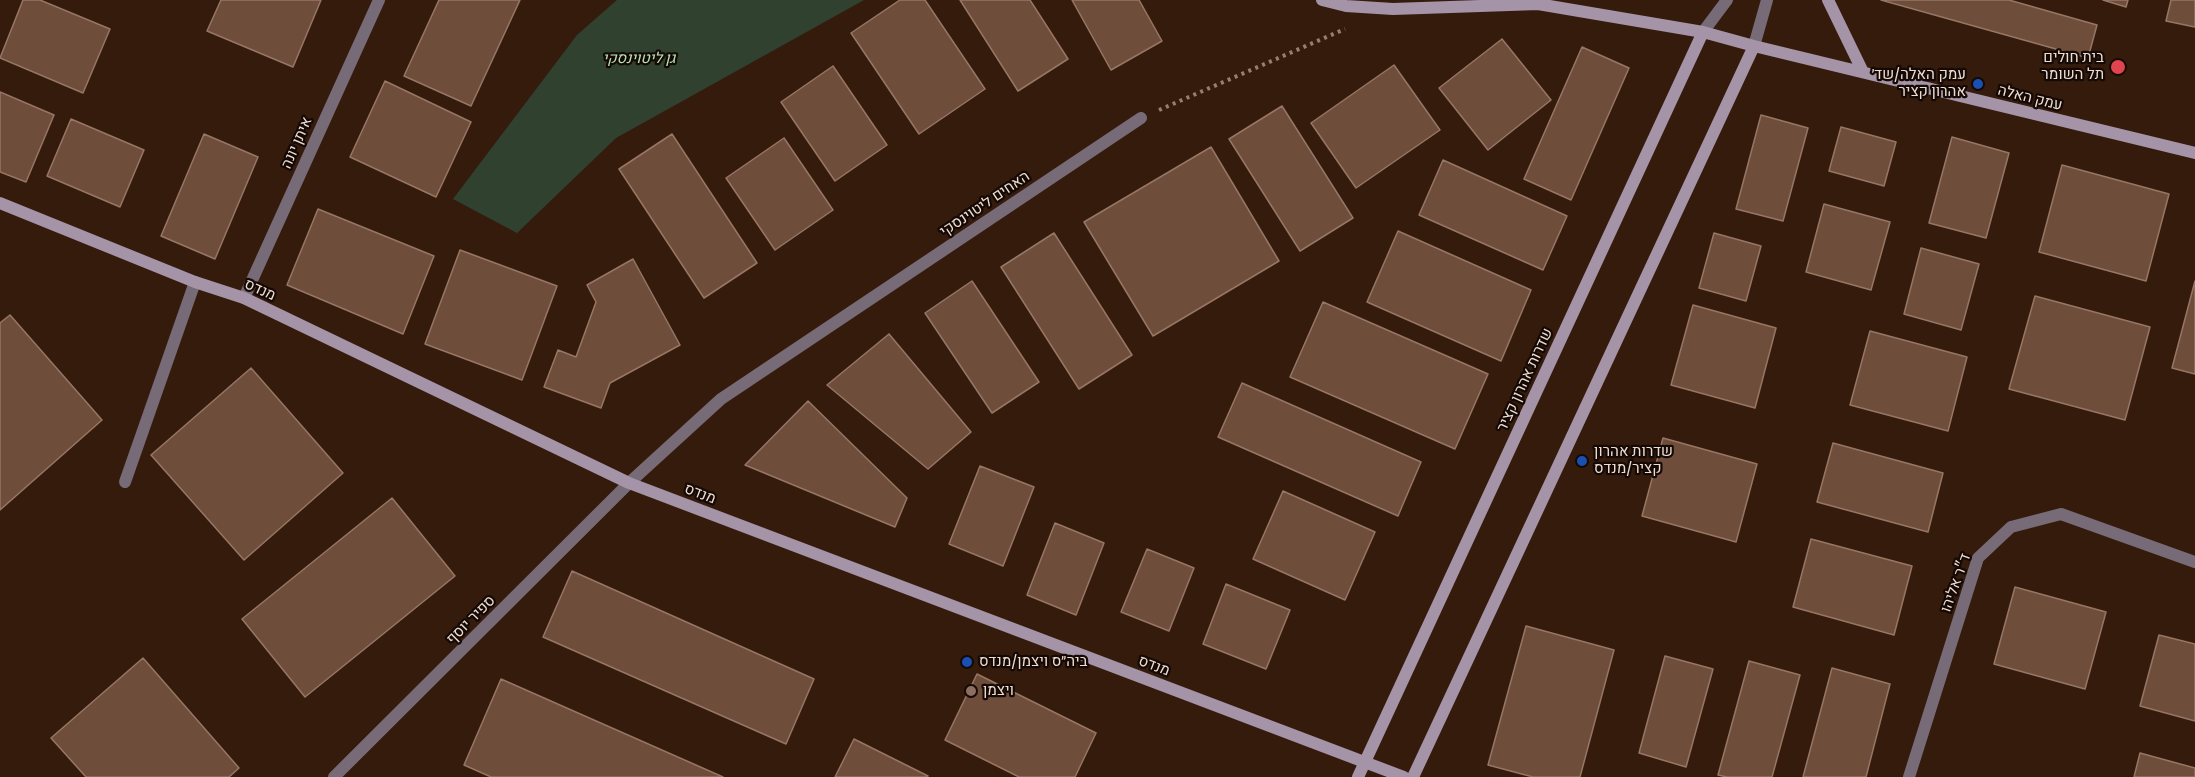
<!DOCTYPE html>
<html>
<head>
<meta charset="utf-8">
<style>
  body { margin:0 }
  canvas { display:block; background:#351b0c }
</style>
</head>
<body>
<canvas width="2195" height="777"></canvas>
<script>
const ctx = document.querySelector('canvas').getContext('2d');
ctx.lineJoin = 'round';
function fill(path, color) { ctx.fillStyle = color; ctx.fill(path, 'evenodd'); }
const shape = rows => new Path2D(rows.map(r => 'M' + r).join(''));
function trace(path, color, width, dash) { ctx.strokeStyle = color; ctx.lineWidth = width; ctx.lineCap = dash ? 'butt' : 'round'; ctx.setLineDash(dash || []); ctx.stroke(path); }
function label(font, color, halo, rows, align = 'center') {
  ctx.font = font + ' Merriweather,Heebo,serif'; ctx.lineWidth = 4.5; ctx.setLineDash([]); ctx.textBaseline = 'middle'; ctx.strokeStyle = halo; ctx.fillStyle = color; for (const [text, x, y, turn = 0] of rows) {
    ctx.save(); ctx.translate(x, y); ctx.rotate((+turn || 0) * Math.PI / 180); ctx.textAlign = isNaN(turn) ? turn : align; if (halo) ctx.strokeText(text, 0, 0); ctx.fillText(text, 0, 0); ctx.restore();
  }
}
fill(shape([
  [617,0,864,0,616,138,517,233,453,199,577,35]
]), '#304130');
const building = shape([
  [23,0,40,0,110,29,83,93,0,58,23,0],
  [221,0,321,0,293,67,207,31,221,0],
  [439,0,520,0,471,106,404,76,439,0],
  [900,0,925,0,985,89,919,134,851,33,900,0],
  [960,0,1030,0,1068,59,1018,91,960,0],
  [1072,0,1139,0,1162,41,1111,70,1072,0],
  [1881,0,2009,0,2097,25,2088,58,1881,0],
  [2103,0,2128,0,2126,7,2103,0],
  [2171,0,2195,0,2195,27,2166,21,2171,0],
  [1502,39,1551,100,1488,150,1439,88,1502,39],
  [1582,47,1629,68,1571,200,1524,179,1582,47],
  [1394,65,1440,130,1356,188,1311,123,1394,65],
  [833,66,887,145,835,181,781,102,833,66],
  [385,81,471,122,436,197,350,157,385,81],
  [0,92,54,115,26,182,0,172,0,92],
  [1282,106,1353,218,1300,251,1229,139,1282,106],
  [1761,115,1808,128,1783,221,1736,209,1761,115],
  [71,119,144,150,120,207,47,176,71,119],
  [1841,127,1896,142,1884,186,1829,171,1841,127],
  [204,134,258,157,215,259,161,236,204,134],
  [672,134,757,263,704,298,619,169,672,134],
  [1952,137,2009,153,1986,238,1929,223,1952,137],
  [784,138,833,210,775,250,726,178,784,138],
  [1211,147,1279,261,1153,336,1084,222,1211,147],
  [1443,160,1567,216,1543,270,1419,215,1443,160],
  [2062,165,2169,194,2146,281,2039,252,2062,165],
  [1824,204,1890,222,1871,290,1806,272,1824,204],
  [318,209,434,256,403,334,287,285,318,209],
  [1398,231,1531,290,1501,361,1367,302,1398,231],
  [1054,233,1132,355,1079,389,1001,267,1054,233],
  [1714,233,1761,246,1746,301,1699,288,1714,233],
  [1921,248,1979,264,1961,330,1904,314,1921,248],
  [460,250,557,286,522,380,425,344,460,250],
  [633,259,680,345,610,383,601,408,544,387,558,350,576,357,596,302,587,285,633,259],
  [972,281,1039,382,992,413,925,313,972,281],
  [2195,281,2195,374,2172,368,2195,281],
  [2035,296,2150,327,2125,420,2009,389,2035,296],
  [1323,302,1488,374,1455,449,1290,377,1323,302],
  [1693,305,1776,328,1755,408,1671,385,1693,305],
  [10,315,102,420,0,510,0,323,10,315],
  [1870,331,1967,357,1948,431,1850,405,1870,331],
  [889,334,971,432,928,469,827,385,889,334],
  [251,368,343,473,244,560,151,455,251,368],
  [1242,383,1421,462,1398,516,1218,437,1242,383],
  [808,401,907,498,895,527,745,465,808,401],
  [1663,438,1757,464,1736,542,1642,516,1663,438],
  [1833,443,1943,473,1928,532,1817,502,1833,443],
  [980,466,1034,487,1003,566,949,544,980,466],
  [1283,491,1375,532,1345,600,1253,559,1283,491],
  [392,498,455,576,305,697,242,619,392,498],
  [1055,523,1104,543,1076,615,1027,595,1055,523],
  [1811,539,1912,566,1894,635,1793,607,1811,539],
  [1147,549,1194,568,1169,631,1121,612,1147,549],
  [572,571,814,679,786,744,543,637,572,571],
  [1226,584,1290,610,1266,669,1203,644,1226,584],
  [2015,587,2106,612,2085,689,1994,664,2015,587],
  [1526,626,1614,650,1580,777,1533,777,1488,765,1526,626],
  [2159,635,2195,644,2195,721,2140,706,2159,635],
  [1665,656,1713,669,1686,767,1639,753,1665,656],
  [143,658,239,768,229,777,86,777,51,738,143,658],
  [1749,661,1800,675,1772,777,1727,777,1718,775,1749,661],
  [1832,668,1890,684,1866,777,1803,777,1832,668],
  [977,674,1096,733,1075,777,1019,777,945,740,977,674],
  [501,679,723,777,491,777,464,765,501,679],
  [854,739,928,776,927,777,835,777,854,739],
  [2140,753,2195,768,2195,777,2134,777,2140,753]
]);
fill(building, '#6e4d3b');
trace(building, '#977665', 1.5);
trace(shape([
  [1159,110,1345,29]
]), '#957f72', 4, [3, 4.5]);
trace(shape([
  [125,482,195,282]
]), '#766b77', 12);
trace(shape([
  [1703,32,1727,0],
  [1754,46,1767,0],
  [244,298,379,0],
  [334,777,629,483,721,399,1141,118],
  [1909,777,1978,558,2011,527,2061,514,2195,562]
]), '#766b77', 12);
trace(shape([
  [1322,0,1346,6,1393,9,1538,4,1703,32,1754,46,2195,153],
  [1828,0,1863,72],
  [0,203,195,282,244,298,629,483,1404,777],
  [1358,777,1703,32],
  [1413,777,1754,46]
]), '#a594a7', 12);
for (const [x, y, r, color] of [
  [2118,67,8,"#e0444e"],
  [1978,84,6,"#1a4fb4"],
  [1582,461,6,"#1a4fb4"],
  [967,662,6,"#1a4fb4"],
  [971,691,6,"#8d6e63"]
]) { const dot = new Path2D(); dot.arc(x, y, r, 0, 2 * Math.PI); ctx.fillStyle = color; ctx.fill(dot); trace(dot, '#140904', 2); }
label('15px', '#efddd3', '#140904', [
  ["בית חולים",2104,58,"right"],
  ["תל השומר",2104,75,"right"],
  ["עמק האלה/שד׳",1966,75,"right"],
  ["אהרון קציר",1966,92,"right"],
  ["שדרות אהרון",1594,452],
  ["קציר/מנדס",1594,469],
  ["ביה״ס ויצמן/מנדס",979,662],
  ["ויצמן",983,691]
], 'left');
label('italic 15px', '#b6e5b4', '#140904', [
  ["גן ליטוינסקי",639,59]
]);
label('15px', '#efddd3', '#140904', [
  ["עמק האלה",2030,98,14],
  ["איתן יונה",297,143,-66],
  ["האחים ליטוינסקי",985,204,-34],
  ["מנדס",260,290,24],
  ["שדרות אהרון קציר",1525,380,-65],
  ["מנדס",700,494,21],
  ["ד\"ר אליהו",1956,583,-70],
  ["ספיר יוסף",471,620,-45],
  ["מנדס",1154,666,21]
]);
</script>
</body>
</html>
